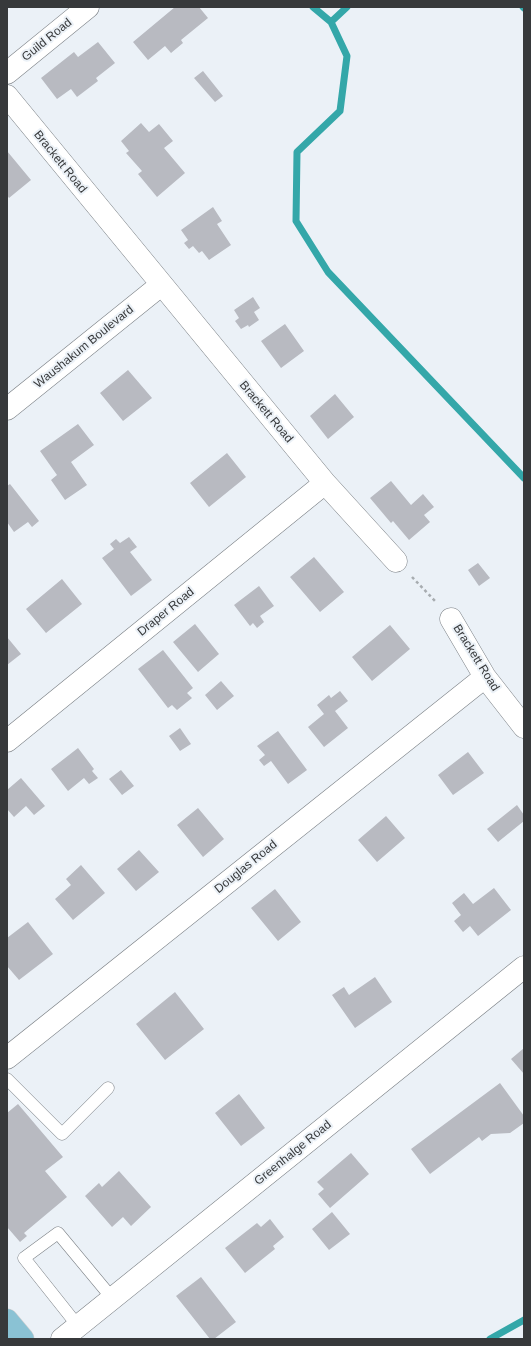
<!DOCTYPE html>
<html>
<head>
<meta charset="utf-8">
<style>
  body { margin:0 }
  #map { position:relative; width:531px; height:1346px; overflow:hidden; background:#ebf1f7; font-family:Helvetica,sans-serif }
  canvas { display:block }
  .frame { position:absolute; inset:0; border:8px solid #37393b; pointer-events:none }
</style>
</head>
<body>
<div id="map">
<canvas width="531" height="1346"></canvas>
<div class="frame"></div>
</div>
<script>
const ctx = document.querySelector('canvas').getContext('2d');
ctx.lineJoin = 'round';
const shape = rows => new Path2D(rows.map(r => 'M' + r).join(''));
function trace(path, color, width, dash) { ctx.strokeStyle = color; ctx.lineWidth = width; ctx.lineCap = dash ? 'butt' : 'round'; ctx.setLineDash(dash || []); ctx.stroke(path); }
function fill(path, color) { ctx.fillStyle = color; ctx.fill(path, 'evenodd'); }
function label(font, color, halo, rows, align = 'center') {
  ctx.font = font + ' Helvetica,sans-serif'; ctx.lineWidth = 4; ctx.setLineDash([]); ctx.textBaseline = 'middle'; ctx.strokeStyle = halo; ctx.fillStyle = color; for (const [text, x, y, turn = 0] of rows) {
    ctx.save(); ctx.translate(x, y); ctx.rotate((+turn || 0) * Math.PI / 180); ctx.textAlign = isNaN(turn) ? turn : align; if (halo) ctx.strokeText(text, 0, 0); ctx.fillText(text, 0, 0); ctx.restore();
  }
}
trace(shape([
  [313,7,331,22,347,7],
  [523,7,524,8],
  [331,22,347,56,340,111,297,152,296,221,328,272,524,478],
  [490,1339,524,1320]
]), '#34a7a9', 7);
fill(shape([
  [175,7,199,7,208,18,181,40,183,43,171,53,165,46,148,60,133,42],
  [98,42,115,63,96,78,98,81,77,97,71,89,57,99,41,78,74,52,78,57],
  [203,71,223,96,215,102,194,78],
  [141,123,149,132,159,124,173,141,164,148,185,173,157,197,138,174,142,171,126,153,129,151,121,141],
  [7,151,31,180,9,198,7,195],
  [213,207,222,221,217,224,231,245,209,260,202,251,199,253,193,246,189,249,184,243,188,240,181,230],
  [253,297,260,308,254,312,259,320,249,327,248,325,241,329,235,321,239,318,234,310],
  [285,324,304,351,281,368,261,341],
  [128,370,152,398,123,421,100,393],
  [335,394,354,417,328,439,310,416],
  [78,424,94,445,71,462,87,485,65,500,51,480,57,475,40,451],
  [227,453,246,477,209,507,190,483],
  [391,481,411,505,423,494,434,507,424,515,430,522,409,540,393,521,391,523,370,498],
  [10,484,39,521,32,527,28,522,14,532,7,522,7,486],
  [129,537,137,547,130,552,152,580,131,596,102,558,114,549,110,544,116,539,120,543],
  [314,557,344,592,320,612,290,577],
  [478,563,490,578,479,586,468,570],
  [62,579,82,604,46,633,26,609],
  [259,586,274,606,260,616,264,622,257,628,253,623,250,626,234,605],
  [195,624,219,654,198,672,173,642],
  [390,625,410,649,372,681,352,657],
  [7,637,21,654,7,665],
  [163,650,193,688,187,693,192,698,177,710,172,705,168,708,138,669],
  [221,681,234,696,217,710,205,695],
  [340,691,348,701,335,711,348,728,324,747,308,727,324,714,317,705,329,695,331,698],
  [180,728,191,744,180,751,169,736],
  [278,731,307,770,288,784,271,761,264,766,259,760,265,755,257,746],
  [78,748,94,769,92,771,98,778,89,784,84,778,68,791,51,769],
  [468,752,484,773,453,795,438,775],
  [121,770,134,786,122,795,109,779],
  [21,778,45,806,34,815,26,806,14,817,7,809,7,790],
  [517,805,524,815,524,821,498,842,487,829],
  [198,808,224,839,203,857,177,825],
  [386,816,405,838,377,862,358,840],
  [139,850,159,872,136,891,117,869],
  [81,865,105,893,73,920,55,899,71,885,66,879],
  [494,888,511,910,478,936,470,926,463,932,454,921,461,915,452,903,464,893,473,904],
  [275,889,301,922,278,941,251,908],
  [28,922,53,954,19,980,7,966,7,938],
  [375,977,392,1002,355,1028,332,995,344,987,349,995],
  [175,992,204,1029,165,1060,136,1024],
  [524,1048,524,1074,511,1059],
  [500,1083,524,1116,524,1123,510,1133,491,1134,482,1141,479,1137,430,1174,411,1149],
  [239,1094,265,1128,241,1146,215,1113],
  [18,1104,63,1157,45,1171,67,1197,24,1233,27,1236,20,1242,7,1227,7,1113],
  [351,1153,369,1174,330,1208,318,1194,324,1189,317,1182],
  [119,1171,151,1207,131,1226,123,1217,112,1227,85,1196,99,1183,102,1187],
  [332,1212,350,1234,329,1250,312,1229],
  [270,1219,284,1237,273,1246,275,1249,245,1273,225,1248,257,1223,261,1227],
  [201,1277,236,1322,214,1339,210,1339,176,1296]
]), '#b8bac1');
const service = shape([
  [7,1079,62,1134,108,1088],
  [78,1326,24,1258,58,1233,112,1298]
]);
const minor = shape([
  [7,73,88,7],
  [7,96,325,483,396,561],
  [7,409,161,285],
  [451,619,485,677,524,727],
  [7,741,325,483],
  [7,1058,485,677],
  [62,1339,524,967]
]);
const primary = shape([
  [7,1320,23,1339]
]);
trace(service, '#7c8186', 13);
trace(minor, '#7c8186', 23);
trace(primary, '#cfcfd0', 23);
trace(shape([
  [412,577,436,602]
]), '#a7acb0', 2.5, [3, 3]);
trace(service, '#fff', 12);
trace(minor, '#fff', 22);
trace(primary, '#8ac2d4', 22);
label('12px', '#37393b', '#ebf1f7', [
  ["Guild Road",47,40,-39],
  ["Brackett Road",60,162,51],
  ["Waushakum Boulevard",84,347,-39],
  ["Brackett Road",266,412,50],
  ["Draper Road",166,612,-39],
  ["Brackett Road",476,658,58],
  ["Douglas Road",246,867,-39],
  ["Greenhalge Road",293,1153,-39]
]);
</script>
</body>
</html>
